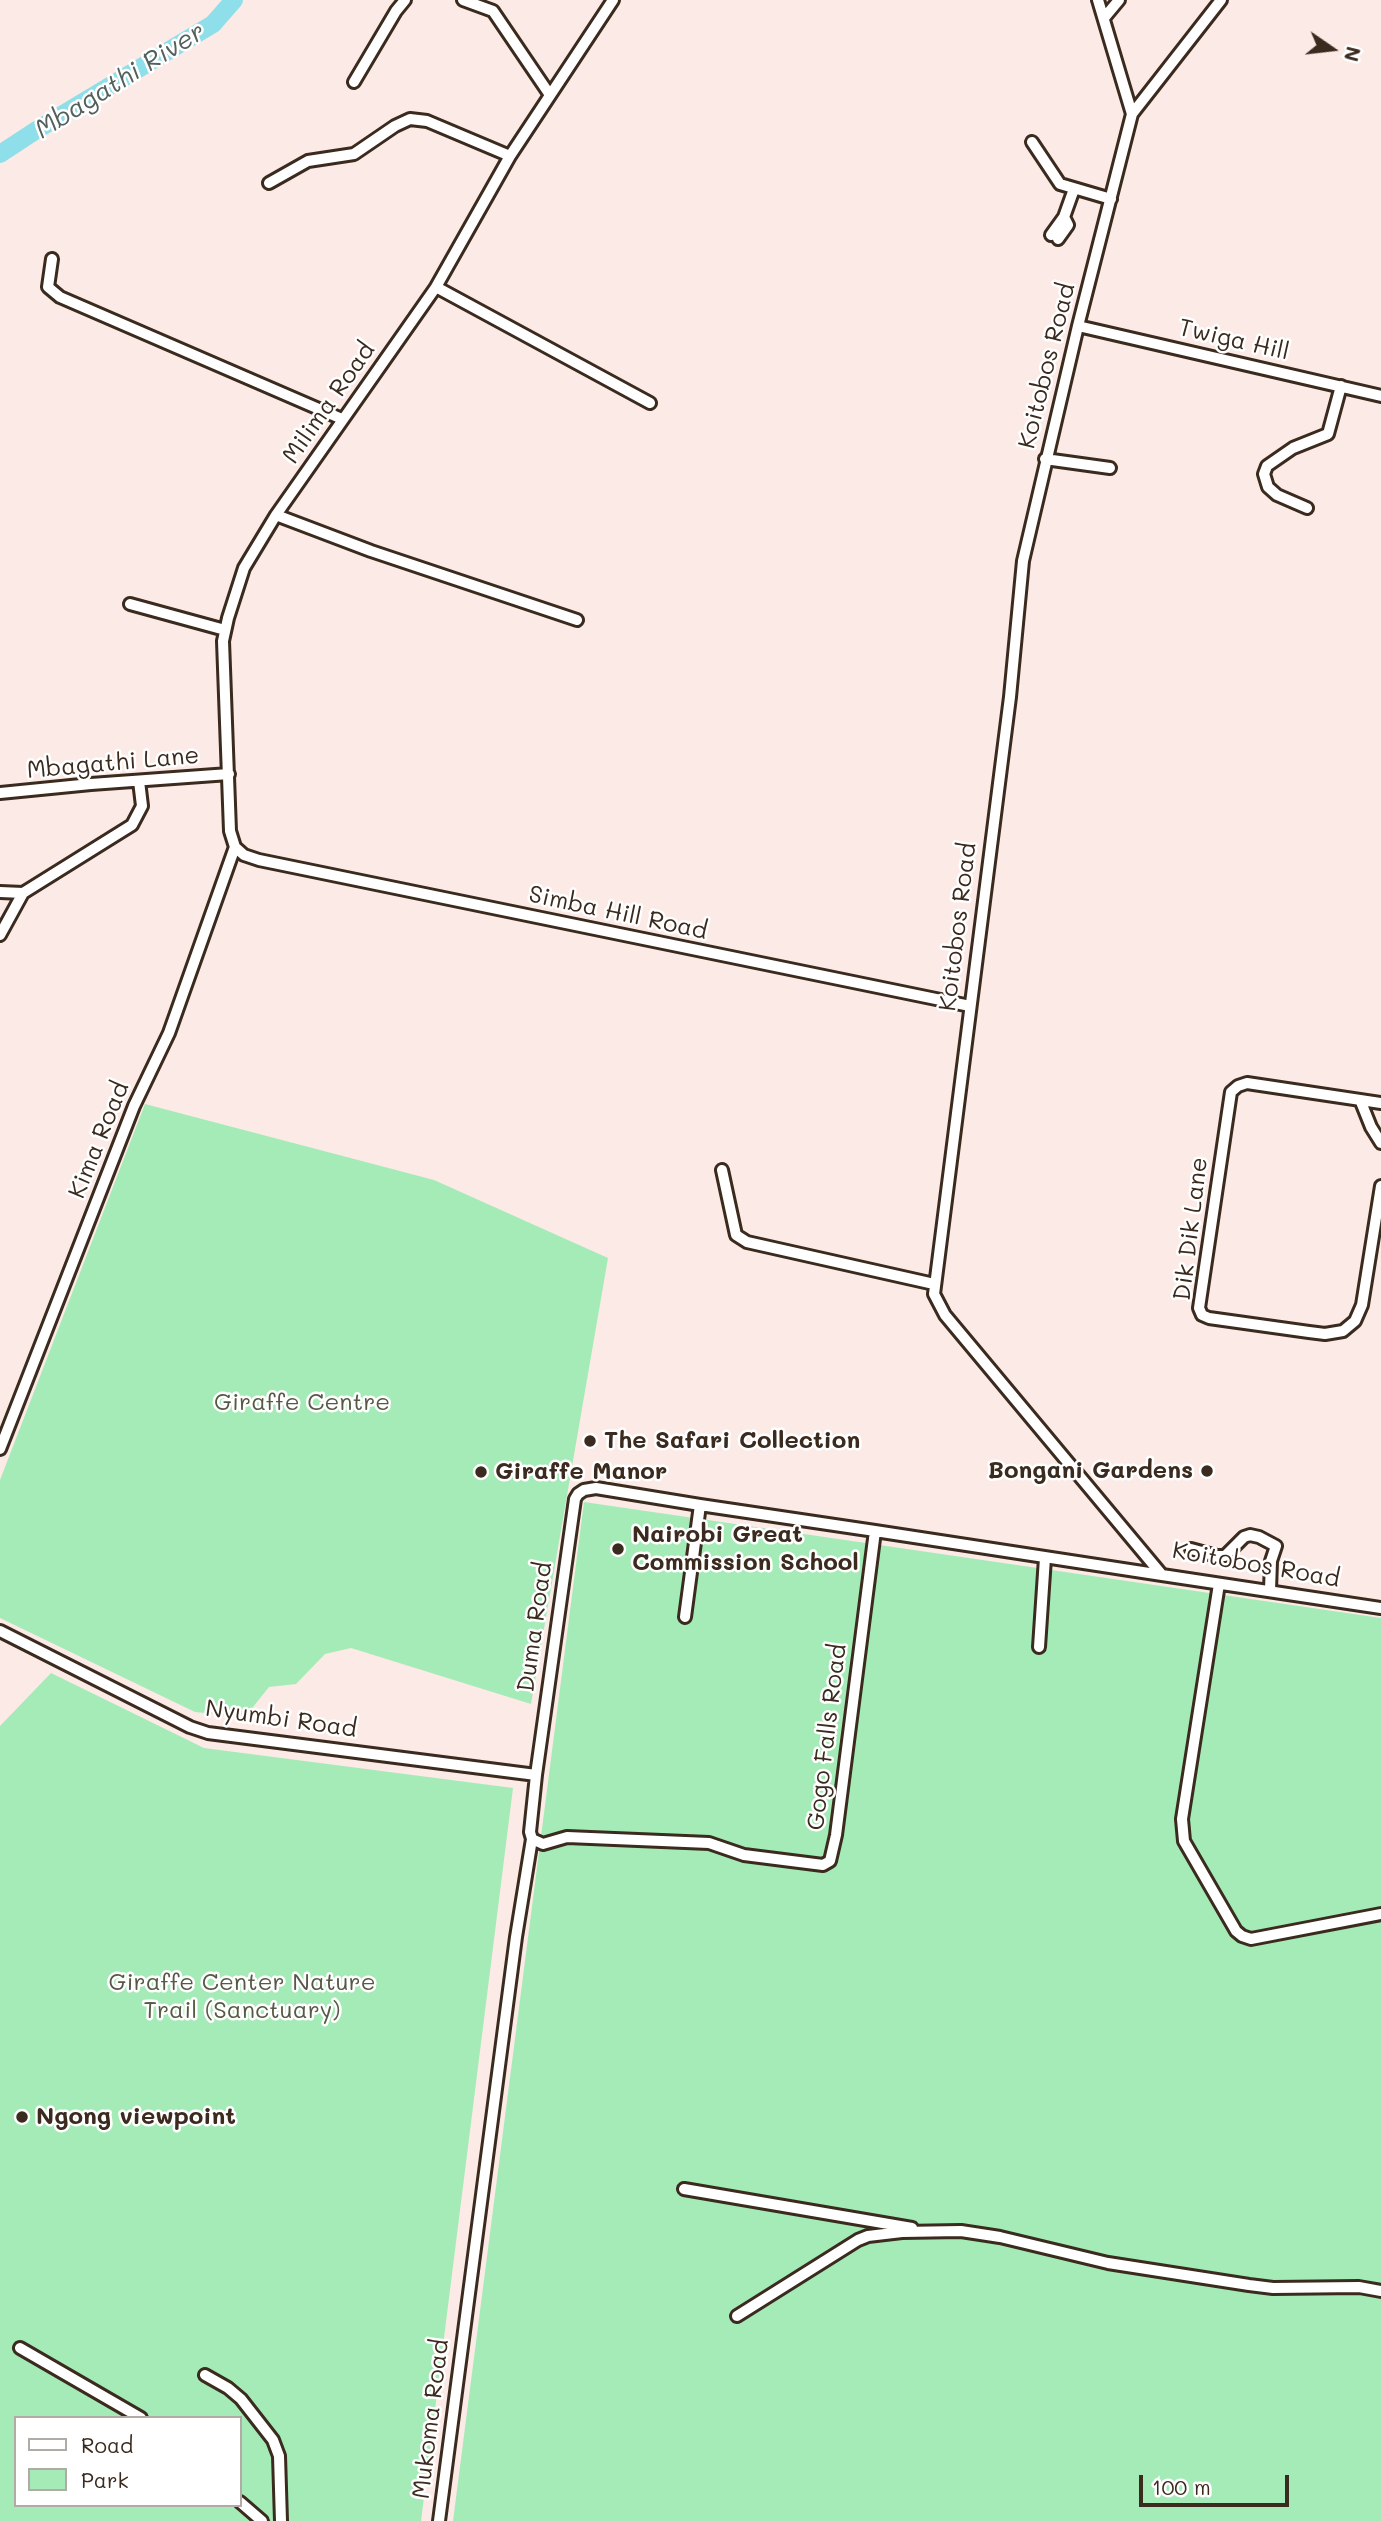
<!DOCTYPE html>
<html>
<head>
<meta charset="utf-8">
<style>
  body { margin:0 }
  #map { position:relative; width:1381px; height:2521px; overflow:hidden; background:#fbeae6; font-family:Mali,sans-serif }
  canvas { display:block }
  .legend { position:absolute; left:14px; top:2416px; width:228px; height:91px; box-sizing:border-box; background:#fff; border:2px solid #b1aaa5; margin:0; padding:9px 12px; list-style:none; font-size:21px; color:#3b2a1e }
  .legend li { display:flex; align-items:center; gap:14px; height:35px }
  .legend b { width:35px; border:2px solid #b1aaa5 }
  .north { position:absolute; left:1297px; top:14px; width:70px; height:70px; -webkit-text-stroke:5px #fff; paint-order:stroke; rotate:104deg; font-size:19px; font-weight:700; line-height:28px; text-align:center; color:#3b2a1e }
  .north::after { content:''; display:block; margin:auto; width:24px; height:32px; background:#3b2a1e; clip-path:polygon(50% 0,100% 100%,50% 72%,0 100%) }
  .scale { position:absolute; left:1139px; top:2475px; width:150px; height:32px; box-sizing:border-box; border:4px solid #3b2a1e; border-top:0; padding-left:9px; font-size:21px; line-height:24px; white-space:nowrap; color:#3b2a1e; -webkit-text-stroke:5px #fff; paint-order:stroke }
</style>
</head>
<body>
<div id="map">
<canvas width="1381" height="2521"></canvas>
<ul class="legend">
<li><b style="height:9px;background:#fff"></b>Road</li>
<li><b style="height:19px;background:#a5ebb7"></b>Park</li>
</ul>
<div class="north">N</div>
<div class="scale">100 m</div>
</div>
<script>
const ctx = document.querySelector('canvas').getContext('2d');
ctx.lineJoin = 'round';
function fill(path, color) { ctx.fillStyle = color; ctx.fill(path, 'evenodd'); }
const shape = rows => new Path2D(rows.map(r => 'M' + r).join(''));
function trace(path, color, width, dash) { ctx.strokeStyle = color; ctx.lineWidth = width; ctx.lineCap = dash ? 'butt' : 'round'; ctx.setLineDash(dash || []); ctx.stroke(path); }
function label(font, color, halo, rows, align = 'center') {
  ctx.font = font + ' Mali,sans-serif'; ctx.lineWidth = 5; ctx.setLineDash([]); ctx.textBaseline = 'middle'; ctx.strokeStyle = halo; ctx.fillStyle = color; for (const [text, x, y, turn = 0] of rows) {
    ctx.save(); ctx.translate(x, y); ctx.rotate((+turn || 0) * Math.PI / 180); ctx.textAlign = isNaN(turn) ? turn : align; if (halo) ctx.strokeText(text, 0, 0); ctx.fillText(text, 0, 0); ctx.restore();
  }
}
fill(shape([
  [145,1104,434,1180,608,1258,531,1704,351,1648,325,1654,296,1684,269,1687,245,1717,195,1712,0,1618,0,1480],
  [584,1502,1381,1618,1381,2521,453,2521],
  [51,1673,204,1748,513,1788,421,2521,0,2521,0,1726],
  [16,2418,240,2418,240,2505,16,2505]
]), '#a5ebb7');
trace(shape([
  [0,154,35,131,213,24,234,0]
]), '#8edfe9', 18);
const minor = shape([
  [463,0,493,11,550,95],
  [613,0,510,156,436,287,276,515,244,568,228,618,223,641,230,831,235,847,244,855,259,860,970,1006],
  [1098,0,1132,114,1078,326,1023,561,1010,697,934,1294,945,1315,1162,1575,1381,1608],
  [1104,18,1119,0],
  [354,82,396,11,405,0],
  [1132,114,1221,0],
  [1032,142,1060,184,1111,199],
  [269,183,308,161,354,154,395,126,410,119,427,121,510,156],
  [1051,235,1064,217,1074,189],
  [1058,239,1068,225,1064,217],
  [52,259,48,287,60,297,342,419],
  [436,287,650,403],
  [1078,326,1381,396],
  [1045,459,1110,468],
  [1307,508,1277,495,1268,487,1264,474,1267,466,1293,448,1328,434,1341,386],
  [276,515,371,551,577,620],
  [130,604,225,630],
  [0,793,91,784,229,774],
  [0,892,23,893],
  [0,935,23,893,132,825,142,806,139,781],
  [1361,1102,1371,1127,1381,1143],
  [1381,1103,1247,1083,1238,1086,1231,1092,1199,1308,1202,1315,1209,1318,1309,1332,1325,1334,1343,1331,1355,1321,1362,1305,1381,1186],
  [722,1170,736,1235,747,1242,934,1284],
  [0,1449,134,1106,169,1033,235,847],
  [875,1531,836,1835,830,1861,823,1865,744,1855,709,1843,567,1837,543,1844,532,1839,530,1832,536,1775,575,1499,578,1494,584,1490,596,1488,700,1505,875,1531,1162,1575],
  [1191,1549,1217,1556,1225,1556,1244,1537,1250,1535,1259,1537,1276,1546,1271,1561,1270,1590],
  [1219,1584,1182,1819,1184,1841,1236,1931,1242,1936,1251,1939,1381,1914],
  [685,1617,700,1505],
  [0,1631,190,1727,208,1733,536,1775],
  [1039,1647,1045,1558],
  [684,2189,912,2228],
  [737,2316,858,2240,868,2236,902,2232,961,2231,1000,2237,1108,2263,1249,2285,1273,2288,1359,2287,1381,2291],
  [20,2348,141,2418],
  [205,2375,228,2388,241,2399,273,2440,279,2456,281,2521],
  [240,2502,262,2521],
  [439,2521,516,1937,532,1839]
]);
trace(minor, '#3b2a1e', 16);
trace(minor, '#fff', 10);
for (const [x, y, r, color] of [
  [590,1441,7,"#3b2a1e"],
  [1207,1471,7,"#3b2a1e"],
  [481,1472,7,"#3b2a1e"],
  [618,1549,7,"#3b2a1e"],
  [22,2117,7,"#3b2a1e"]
]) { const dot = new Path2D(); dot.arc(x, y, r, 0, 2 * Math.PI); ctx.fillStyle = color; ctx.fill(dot); trace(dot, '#fff', 2.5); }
label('24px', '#3b2a1e', '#fff', [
  ["Twiga Hill",1234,340,13],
  ["Koitobos Road",1047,366,-76],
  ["Milima Road",329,403,-55],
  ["Mbagathi Lane",113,763,-5],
  ["Simba Hill Road",618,913,12],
  ["Koitobos Road",958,927,-83],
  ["Kima Road",99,1140,-68],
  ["Dik Dik Lane",1191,1229,-83],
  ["Koitobos Road",1256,1565,10],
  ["Duma Road",535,1627,-82],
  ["Nyumbi Road",281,1719,8],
  ["Gogo Falls Road",827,1737,-83],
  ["Mukoma Road",431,2419,-83]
]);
label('24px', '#565a44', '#fff', [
  ["Giraffe Centre",302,1403],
  ["Giraffe Center Nature",242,1983],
  ["Trail (Sanctuary)",242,2011]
]);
label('bold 24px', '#3b2a1e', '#fff', [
  ["The Safari Collection",604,1441],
  ["Bongani Gardens",1193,1471,"right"],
  ["Giraffe Manor",495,1472],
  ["Nairobi Great",632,1535],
  ["Commission School",632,1563],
  ["Ngong viewpoint",36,2117]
], 'left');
label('italic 26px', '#54605b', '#fff', [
  ["Mbagathi River",120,81,-32]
]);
</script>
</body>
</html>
